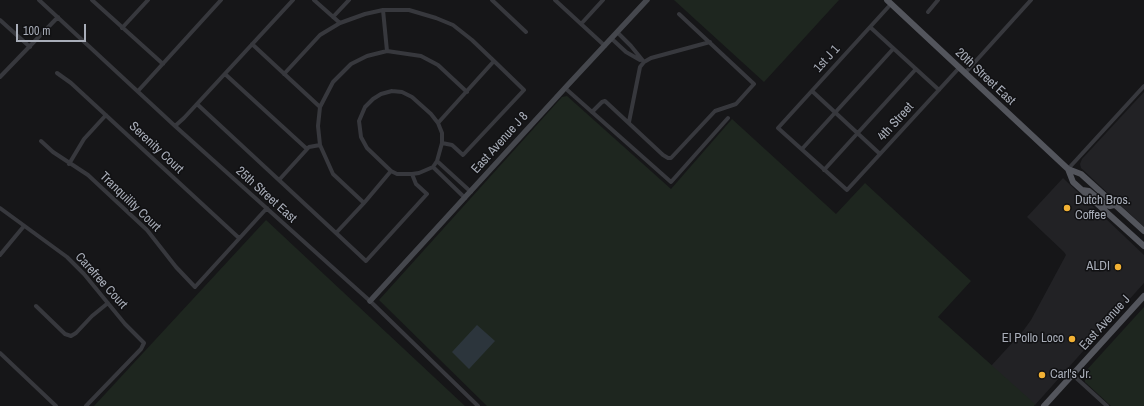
<!DOCTYPE html>
<html>
<head>
<meta charset="utf-8">
<style>
  body { margin:0 }
  #map { position:relative; width:1144px; height:406px; overflow:hidden; background:#161618; font-family:"Archivo Narrow",sans-serif }
  canvas { display:block }
  .scale { position:absolute; left:16px; top:24px; width:70px; height:18px; box-sizing:border-box; border:2px solid #a8adb8; border-top:0; padding-left:5px; font-size:12px; line-height:14px; white-space:nowrap; color:#a8adb8; -webkit-text-stroke:3px #111113; paint-order:stroke }
</style>
</head>
<body>
<div id="map">
<canvas width="1144" height="406"></canvas>
<div class="scale">100 m</div>
</div>
<script>
const ctx = document.querySelector('canvas').getContext('2d');
ctx.lineJoin = 'round';
function fill(path, color) { ctx.fillStyle = color; ctx.fill(path, 'evenodd'); }
const shape = rows => new Path2D(rows.map(r => 'M' + r).join(''));
function trace(path, color, width, dash) { ctx.strokeStyle = color; ctx.lineWidth = width; ctx.lineCap = dash ? 'butt' : 'round'; ctx.setLineDash(dash || []); ctx.stroke(path); }
function label(font, color, halo, rows, align = 'center') {
  ctx.font = font + ' "Archivo Narrow",sans-serif'; ctx.lineWidth = 3; ctx.setLineDash([]); ctx.textBaseline = 'middle'; ctx.strokeStyle = halo; ctx.fillStyle = color; for (const [text, x, y, turn = 0] of rows) {
    ctx.save(); ctx.translate(x, y); ctx.rotate((+turn || 0) * Math.PI / 180); ctx.textAlign = isNaN(turn) ? turn : align; if (halo) ctx.strokeText(text, 0, 0); ctx.fillText(text, 0, 0); ctx.restore();
  }
}
fill(shape([
  [1144,92,1144,227,1081,168,1080,164,1082,159],
  [1063,178,1144,255,1144,283,1035,405,991,366,1023,331,1031,320,1066,255,1064,252,1027,217]
]), '#222225');
fill(shape([
  [674,0,839,0,764,82],
  [567,96,671,189,732,119,836,214,865,183,971,281,938,317,1035,404,1034,406,487,406,379,300,562,97],
  [266,220,465,406,94,406],
  [1144,307,1144,406,1111,406,1085,382,1084,373]
]), '#1e261f');
fill(shape([
  [477,325,495,341,469,369,452,352]
]), '#2c353c');
trace(shape([
  [39,0,175,126,370,301,478,406],
  [92,0,163,64],
  [314,0,340,23],
  [492,0,526,32],
  [555,0,605,46],
  [891,4,778,128,847,190,959,68],
  [383,10,409,10,436,18,453,25,472,40,494,61],
  [928,12,938,0],
  [333,17,349,0],
  [0,20,30,47],
  [581,24,603,0],
  [870,27,939,90],
  [122,28,148,0],
  [618,33,631,46,644,62],
  [612,39,626,52,640,60],
  [252,44,320,107],
  [57,73,71,83,239,238],
  [965,73,1031,0],
  [225,74,307,149],
  [284,74,320,35,340,23,365,14,383,10,387,51],
  [0,77,58,17],
  [565,88,671,182,728,118],
  [138,91,221,0],
  [392,91,402,92,412,97,431,114,438,123,442,133,442,143,437,161,433,167,419,173,412,174,397,174,391,171,367,148,361,137,359,121,365,107,373,99,381,94,392,91],
  [812,91,880,154],
  [197,104,336,233,364,203],
  [592,112,602,102,605,101,663,155,668,158,671,158,715,111,736,104,754,84,679,14],
  [629,122,640,67,644,62,651,58,710,42],
  [438,123,494,61,524,90,463,155,452,145,442,143],
  [175,126,184,118,293,0],
  [41,141,53,152,88,175,147,230,176,267,195,287,267,208],
  [802,149,893,49],
  [437,161,471,192],
  [69,164,84,139,106,115],
  [433,167,465,198],
  [1068,169,1144,86],
  [824,170,916,69],
  [391,171,364,203,333,174,320,145,318,126,320,107,333,82,351,64,367,56,387,51,421,56,438,65,467,92],
  [279,180,309,147,320,145],
  [0,208,67,257,84,274,125,324,144,343,141,349,86,406],
  [336,233,366,261,427,194,416,184,412,174],
  [0,255,24,226],
  [36,306,65,334,71,336,76,333,92,316,108,303],
  [0,353,56,406],
  [1073,375,1107,406]
]), '#37383d', 4);
trace(shape([
  [370,301,565,88,647,0]
]), '#45474d', 5.5);
trace(shape([
  [887,0,1068,169,1081,174,1144,231],
  [1068,169,1073,182,1144,246],
  [1082,190,1089,191,1106,205,1110,206,1114,205],
  [1044,406,1144,296]
]), '#53555c', 6);
for (const [x, y, r, color] of [
  [1067,208,4,"#f2b134"],
  [1118,267,4,"#f2b134"],
  [1072,339,4,"#f2b134"],
  [1042,375,4,"#f2b134"]
]) { const dot = new Path2D(); dot.arc(x, y, r, 0, 2 * Math.PI); ctx.fillStyle = color; ctx.fill(dot); trace(dot, '#111113', 1.5); }
label('13px', '#a8adb8', '#111113', [
  ["1st J 1",827,59,-48],
  ["20th Street East",985,77,43],
  ["4th Street",896,122,-48],
  ["East Avenue J 8",500,143,-48],
  ["Serenity Court",156,148,43],
  ["25th Street East",266,195,42],
  ["Tranquility Court",130,202,44],
  ["Carefree Court",101,281,48],
  ["East Avenue J",1105,323,-48]
]);
label('13px', '#a8adb8', '#111113', [
  ["Dutch Bros.",1075,201],
  ["Coffee",1075,216],
  ["ALDI",1110,267,"right"],
  ["El Pollo Loco",1064,339,"right"],
  ["Carl's Jr.",1050,375]
], 'left');
</script>
</body>
</html>
